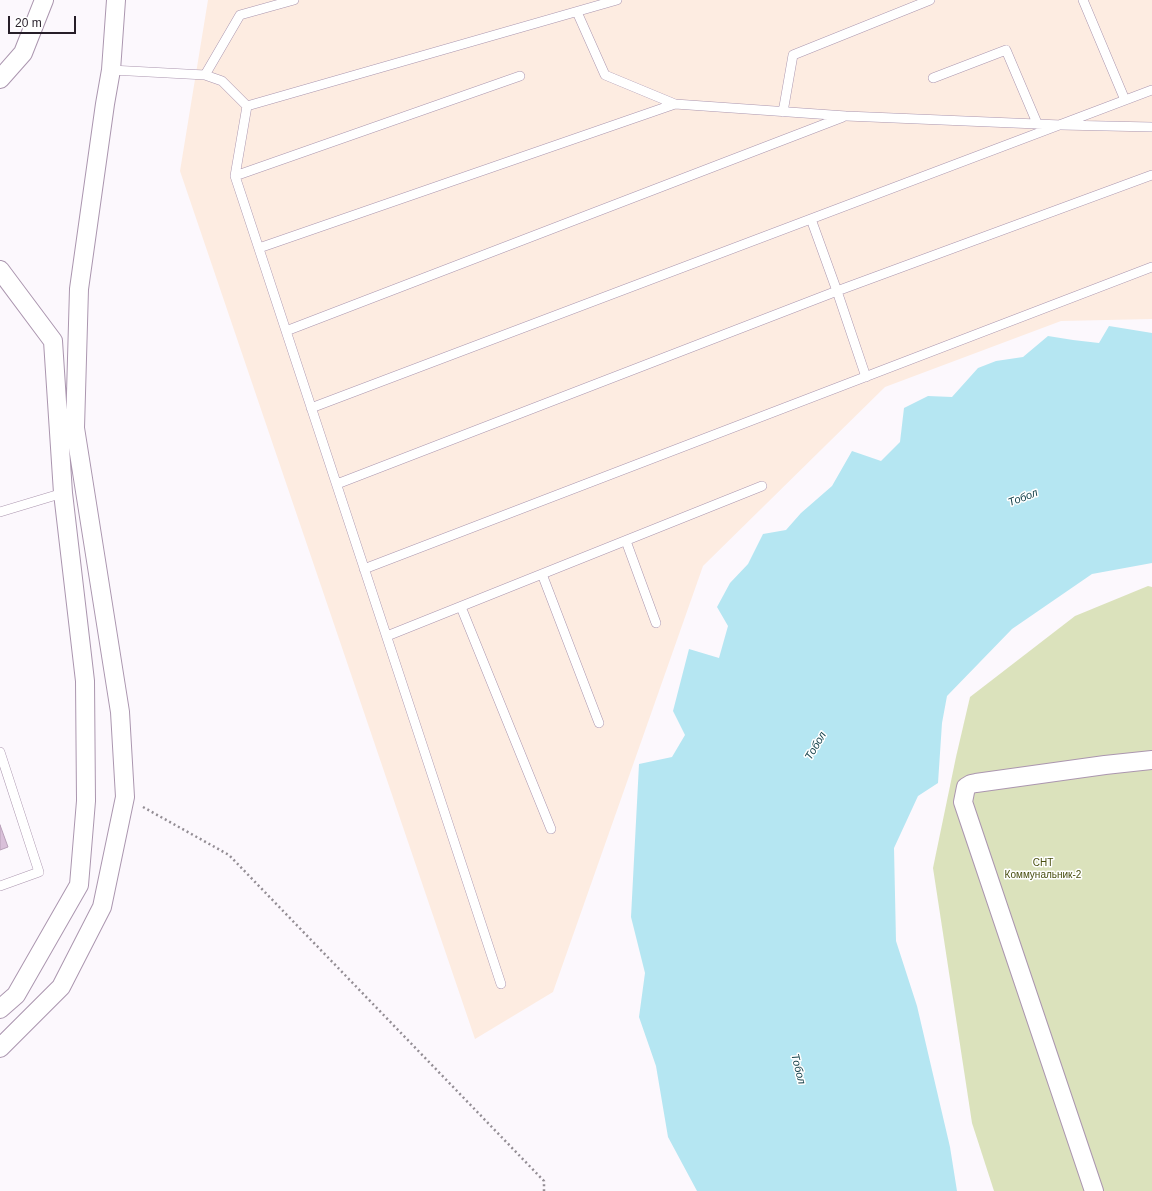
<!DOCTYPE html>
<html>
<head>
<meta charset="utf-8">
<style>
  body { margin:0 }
  #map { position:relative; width:1152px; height:1191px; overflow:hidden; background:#fcf8fd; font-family:Arial,sans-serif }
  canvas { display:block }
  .scale { position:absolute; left:8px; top:16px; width:68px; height:18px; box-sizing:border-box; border:2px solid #261e28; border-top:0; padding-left:5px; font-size:12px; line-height:14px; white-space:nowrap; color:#261e28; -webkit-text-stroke:3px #fff; paint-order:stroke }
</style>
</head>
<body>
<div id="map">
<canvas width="1152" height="1191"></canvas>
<div class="scale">20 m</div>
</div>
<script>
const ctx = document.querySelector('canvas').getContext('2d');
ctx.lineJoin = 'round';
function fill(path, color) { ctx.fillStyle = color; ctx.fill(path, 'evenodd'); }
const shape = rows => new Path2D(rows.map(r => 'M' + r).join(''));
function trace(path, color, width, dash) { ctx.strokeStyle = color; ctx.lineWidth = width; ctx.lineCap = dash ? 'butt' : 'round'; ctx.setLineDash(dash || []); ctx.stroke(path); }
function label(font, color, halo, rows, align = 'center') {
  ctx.font = font + ' Arial,sans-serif'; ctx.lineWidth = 3; ctx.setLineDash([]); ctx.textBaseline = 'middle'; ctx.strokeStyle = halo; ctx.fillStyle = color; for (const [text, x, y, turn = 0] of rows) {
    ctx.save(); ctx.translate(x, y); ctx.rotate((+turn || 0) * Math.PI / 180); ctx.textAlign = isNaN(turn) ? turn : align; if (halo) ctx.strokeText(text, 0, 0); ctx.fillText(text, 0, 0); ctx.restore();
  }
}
fill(shape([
  [208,0,1152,0,1152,319,1061,321,885,387,703,566,553,992,475,1039,180,171]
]), '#fdece1');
fill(shape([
  [1148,586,1152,587,1152,1191,994,1191,972,1123,933,868,956,757,970,697,1075,616]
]), '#dbe2bc');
fill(shape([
  [1109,326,1152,333,1152,563,1092,574,1012,629,947,696,942,723,938,783,918,796,894,848,896,941,917,1006,950,1147,957,1191,697,1191,668,1137,656,1066,639,1017,645,973,631,917,639,764,672,757,685,735,673,711,689,649,719,658,728,626,717,607,730,583,748,564,763,534,786,530,801,513,832,486,852,451,881,461,900,442,904,408,928,396,952,397,978,368,996,361,1023,357,1048,336,1073,340,1099,343]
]), '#b5e6f2');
const building = shape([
  [0,825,8,847,0,850,0,825]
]);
fill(building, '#d9c0d9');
trace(building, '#b9a1b9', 1);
const lane = shape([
  [1083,0,1125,100],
  [577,12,605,75,675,104,846,116,1061,125,1152,127],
  [111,70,205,75,222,81,247,106,235,176,501,984],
  [205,75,240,15,294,0],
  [933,78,1006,50,1037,123],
  [247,106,617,0],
  [783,112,793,55,930,0],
  [235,176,520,76],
  [811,219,837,291,866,377],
  [259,248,675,104],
  [286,331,843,117],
  [311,408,1152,90],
  [337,484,837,291,1152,175],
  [0,512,63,493],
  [626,541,656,623],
  [364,569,1152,267],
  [542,574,599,723],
  [461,607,551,829],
  [387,636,762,486],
  [0,752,39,872,0,886]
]);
const street = shape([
  [0,79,23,53,44,0],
  [0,270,53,341,63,493,85,681,86,801,79,885,16,995,0,1009],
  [0,1048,61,987,102,907,125,797,120,712,75,428,79,289,105,104,111,70,116,0],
  [1094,1191,963,802,966,787,971,784,976,783,1105,765,1152,760]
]);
trace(lane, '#ab96af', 10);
trace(street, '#ab96af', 20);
trace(shape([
  [143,807,229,855,544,1181,544,1191]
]), '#938d94', 2.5, [2, 3]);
trace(lane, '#fff', 9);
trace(street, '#fff', 18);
label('10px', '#484e0f', '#fff', [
  ["СНТ",1043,863],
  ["Коммунальник-2",1043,875]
]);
label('italic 11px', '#17434c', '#fff', [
  ["Тобол",1023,498,-21],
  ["Тобол",816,746,-59],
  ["Тобол",798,1069,76]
]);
</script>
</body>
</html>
